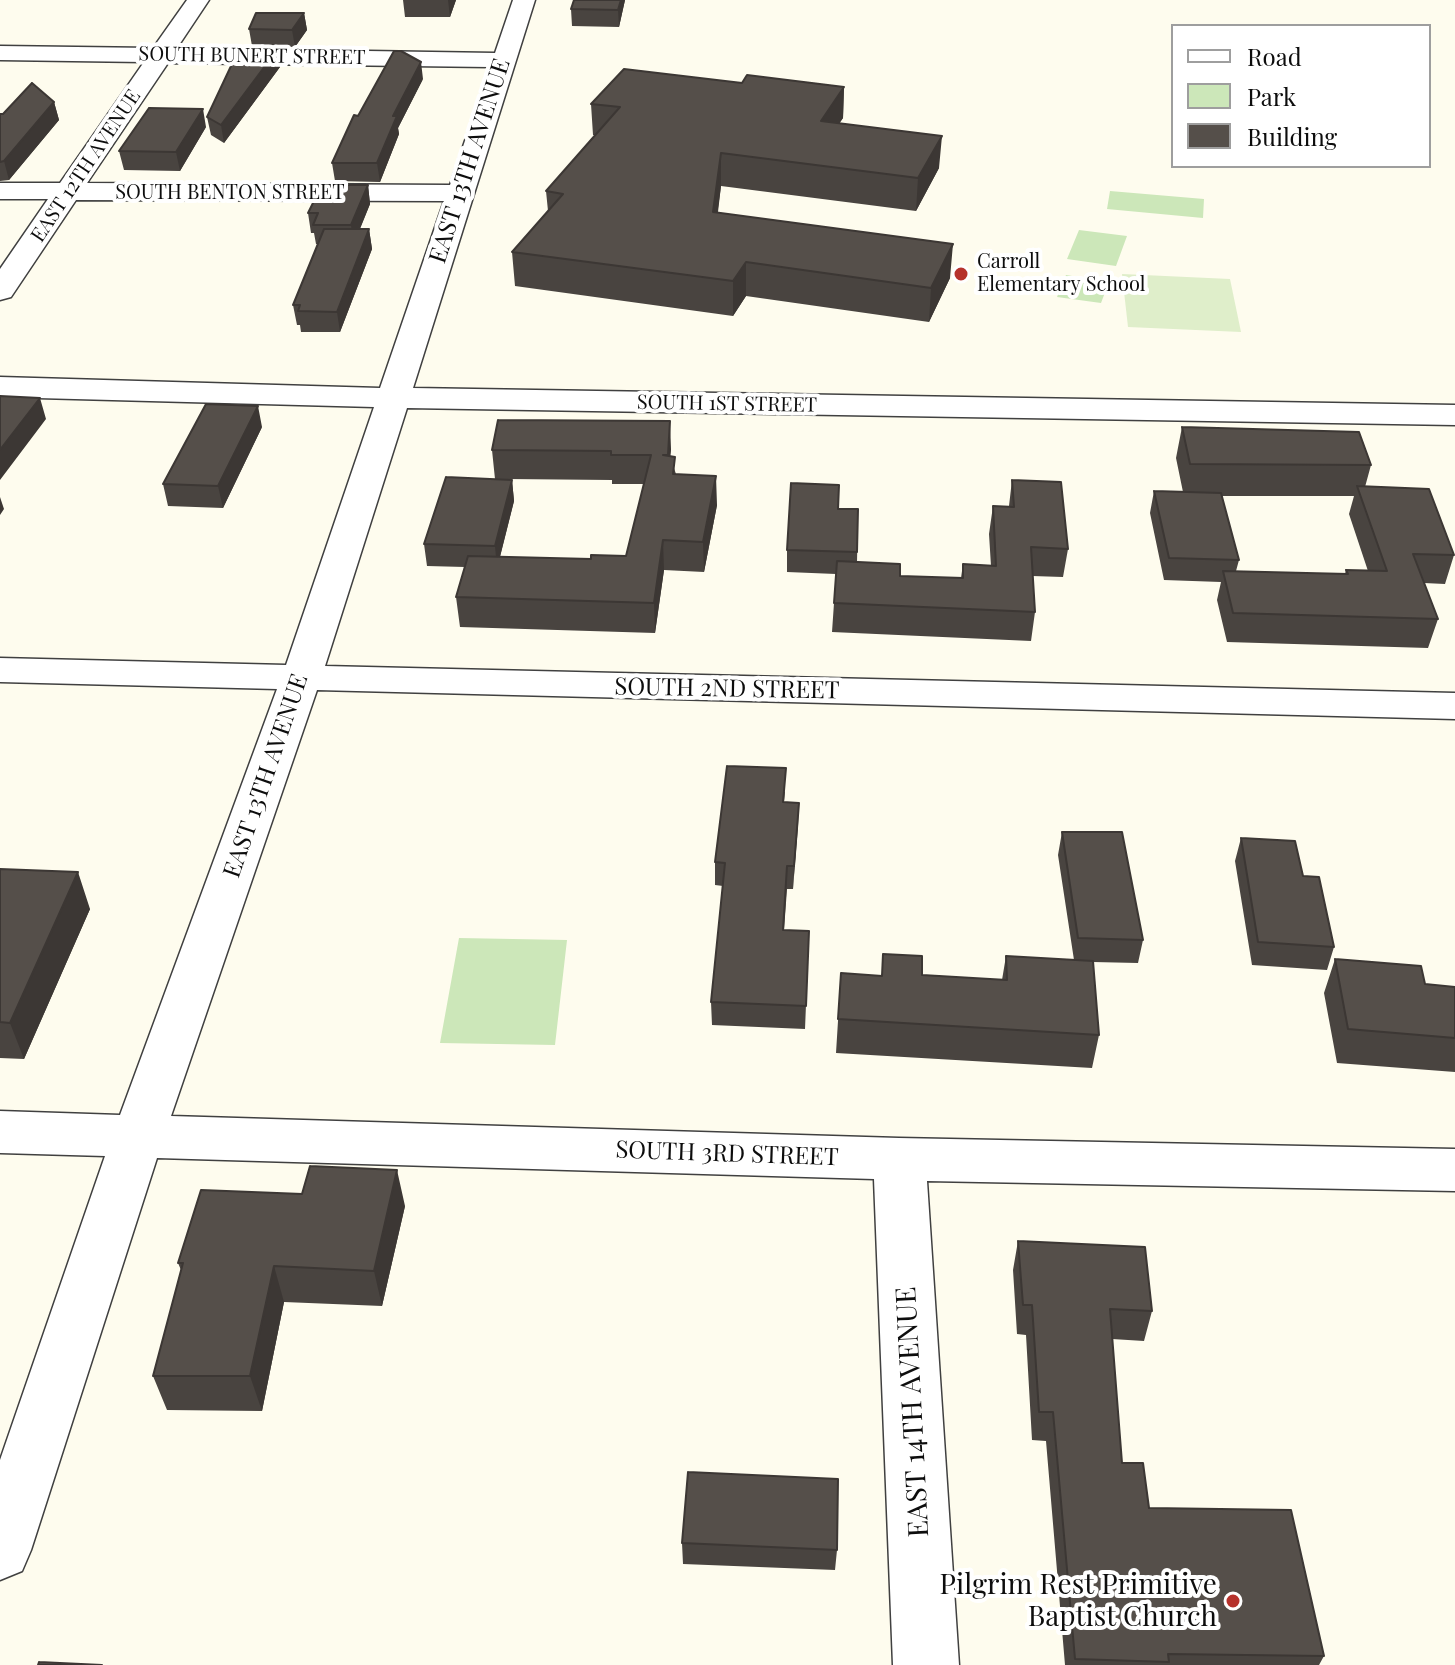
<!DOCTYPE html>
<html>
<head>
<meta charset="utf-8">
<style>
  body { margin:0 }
  #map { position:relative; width:1455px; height:1665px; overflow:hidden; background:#fefcee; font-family:"Playfair Display",serif }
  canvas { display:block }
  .legend { position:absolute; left:1171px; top:24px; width:260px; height:144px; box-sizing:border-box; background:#fff; border:2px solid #9e9e9e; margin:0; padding:10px 14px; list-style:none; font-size:24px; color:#0d0d0d }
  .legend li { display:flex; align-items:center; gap:16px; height:40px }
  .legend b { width:40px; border:2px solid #9e9e9e }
</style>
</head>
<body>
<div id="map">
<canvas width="1455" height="1665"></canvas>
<ul class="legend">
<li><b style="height:10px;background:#fff"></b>Road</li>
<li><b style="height:22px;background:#cce7b9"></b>Park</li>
<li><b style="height:22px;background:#554f4a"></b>Building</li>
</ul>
</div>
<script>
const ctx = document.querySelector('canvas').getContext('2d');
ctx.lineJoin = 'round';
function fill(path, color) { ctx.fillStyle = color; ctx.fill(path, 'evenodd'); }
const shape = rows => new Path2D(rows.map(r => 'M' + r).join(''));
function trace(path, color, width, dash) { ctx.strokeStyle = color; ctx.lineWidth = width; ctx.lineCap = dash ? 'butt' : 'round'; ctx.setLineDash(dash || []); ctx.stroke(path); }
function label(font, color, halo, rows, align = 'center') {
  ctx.font = font + ' "Playfair Display",serif'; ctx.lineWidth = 8; ctx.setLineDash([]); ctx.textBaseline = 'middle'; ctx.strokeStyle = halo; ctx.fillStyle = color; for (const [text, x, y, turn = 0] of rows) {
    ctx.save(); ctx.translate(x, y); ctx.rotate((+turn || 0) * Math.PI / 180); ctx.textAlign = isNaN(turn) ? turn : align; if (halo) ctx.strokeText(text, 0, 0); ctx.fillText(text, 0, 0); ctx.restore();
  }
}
fill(shape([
  [1110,191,1204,199,1203,218,1107,209],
  [1079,230,1127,236,1116,266,1067,259],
  [1066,275,1109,282,1101,303,1057,297],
  [459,938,567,940,555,1045,440,1043]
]), '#cce7b9');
fill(shape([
  [1122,274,1230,279,1241,332,1128,327]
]), '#dfeeca');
const minor = shape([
  [187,0,209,0,177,48,495,53,513,0,535,0,413,388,1455,405,1455,425,407,408,325,666,1455,693,1455,719,317,690,171,1116,899,1138,1455,1149,1455,1191,927,1181,959,1665,893,1665,874,1179,157,1158,31,1550,22,1571,0,1580,0,1460,105,1156,0,1153,0,1111,120,1115,277,689,0,682,0,658,286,665,374,407,0,397,0,377,380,388,444,201,76,200,11,297,0,300,0,269,48,199,0,199,0,183,60,183,144,62,0,60,0,46,153,48,187,0],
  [168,63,490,67,450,185,87,183,168,63]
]);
trace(minor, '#404040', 3);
fill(minor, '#fff');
fill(shape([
  [403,0,456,0,450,17,405,17],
  [574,0,625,0,619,27,572,26,571,9],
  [304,13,307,30,295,47,252,46,249,29],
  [277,50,280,67,224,143,211,135,207,117],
  [423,79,398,128,399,134,380,182,335,181,332,163],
  [742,83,844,87,843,118,839,123,939,168,916,211,721,186,718,212,950,278,929,322,746,296,733,316,515,286,512,252,548,211,546,191,595,135,593,135,591,104],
  [54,102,59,120,9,180,0,181,0,114],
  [206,127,180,171,124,170,119,151],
  [368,185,370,204,360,229,369,229,372,249,340,332,301,332,300,325,297,325,293,305,318,244,316,244,314,233,311,233,308,213],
  [262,427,223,508,168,506,163,484],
  [1182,427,1371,465,1365,487,1454,555,1445,584,1424,583,1438,619,1428,648,1227,642,1217,600,1221,582,1164,580,1150,513,1154,491,1183,492,1176,458],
  [1222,496,1354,496,1349,514,1368,571,1346,570,1345,574,1236,571,1239,560],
  [671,449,670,456,676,474,717,505,704,572,664,570,655,633,460,627,456,597,465,567,427,566,424,544,495,479,492,450],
  [507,479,612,480,612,484,644,484,626,556,591,559,500,557,514,501,512,480],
  [1012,480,1068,549,1063,577,1032,576,1035,612,1031,641,832,632,836,574,787,572,787,550,838,509,858,509,857,562,900,576,961,578,963,564,991,566,989,534,993,506,1009,506],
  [785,791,784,802,799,803,793,889,787,889,784,930,809,931,805,1029,712,1025,711,1002,723,886,715,885,715,862],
  [1062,832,1143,940,1138,963,1093,962,1099,1035,1092,1068,836,1053,841,973,882,976,883,954,922,975,1002,980,1006,956,1074,960,1058,855],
  [1241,838,1303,876,1334,947,1327,970,1252,965,1235,861],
  [0,869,90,909,24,1059,0,1058],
  [1335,959,1425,984,1455,987,1455,1072,1337,1063,1324,993],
  [405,1206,382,1306,284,1302,262,1411,167,1410,153,1376,181,1270,178,1263],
  [1018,1241,1152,1311,1144,1341,1112,1339,1122,1463,1149,1508,1324,1656,1319,1665,1065,1665,1046,1441,1032,1440,1026,1335,1017,1334,1013,1270],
  [682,1543,837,1550,835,1570,683,1564]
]), '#494440');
fill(shape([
  [448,0,456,0,450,17],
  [621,0,625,0,619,27,618,10],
  [304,13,307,30,295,47,292,30],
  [277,50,280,67,224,143,221,125],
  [421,62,423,79,398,128,399,134,380,182,377,163,393,116],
  [844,87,843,118,820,153,821,121],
  [54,102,59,120,9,180,4,161],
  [203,109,206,127,180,171,176,152],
  [942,136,939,168,916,211,918,178],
  [721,153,721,186,713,245,713,212],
  [368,185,370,204,353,245,351,225],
  [369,229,372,249,340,332,337,312],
  [953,244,950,278,929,322,931,288],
  [746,262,746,296,733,316,733,281],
  [40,398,46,419,0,480,0,450],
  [258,406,262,427,223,508,218,486],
  [670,421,671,449,668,484,668,455],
  [716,476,717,505,704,572,703,542],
  [512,480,514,501,497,568,495,546],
  [0,497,4,509,0,515],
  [663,540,664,570,655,633,654,603],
  [799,803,798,826,793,889,794,866],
  [78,872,90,909,24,1059,10,1023],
  [397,1170,405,1206,382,1306,374,1271],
  [274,1266,284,1302,262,1411,250,1376]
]), '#3c3734');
const building = shape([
  [574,0,621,0,618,10,571,9,574,0],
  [256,13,304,13,292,30,249,29,256,13],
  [239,49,277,50,221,125,207,117,239,49],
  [394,51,401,51,421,62,393,116,397,116,377,163,332,163,354,115,358,116,394,51],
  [624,69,742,83,747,75,844,87,821,121,942,136,918,178,721,153,713,212,953,244,931,288,746,262,733,281,512,252,563,194,546,191,620,107,591,104,624,69],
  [32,83,54,102,4,161,0,162,0,114,3,114,32,83],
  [149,108,203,109,176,152,119,151,149,108],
  [322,185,368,185,351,225,313,225,318,213,308,213,322,185],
  [324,229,369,229,337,312,298,311,300,305,293,305,324,229],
  [0,396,40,398,0,450,0,396],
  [206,404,258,406,218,486,163,484,206,404],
  [498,420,670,421,668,455,663,455,675,457,673,474,716,476,703,542,663,540,654,603,456,597,468,556,591,559,591,555,626,556,651,455,611,455,611,451,492,450,498,420],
  [1182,427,1359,432,1371,465,1190,464,1182,427],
  [446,477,512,480,495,546,424,544,446,477],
  [1012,480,1061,482,1068,549,1031,547,1035,612,834,603,837,561,900,564,900,576,963,578,963,564,996,566,993,506,1014,507,1012,480],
  [791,483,839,485,838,509,858,509,857,552,787,550,791,483],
  [1357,486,1429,489,1454,555,1413,554,1438,619,1233,613,1223,571,1348,574,1346,570,1387,571,1357,486],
  [1154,491,1221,493,1239,560,1169,558,1154,491],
  [727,766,786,768,783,802,799,803,794,866,787,866,783,930,809,931,806,1006,711,1002,725,863,715,862,727,766],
  [1062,832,1122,832,1143,940,1078,938,1062,832],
  [1241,838,1295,841,1303,876,1319,877,1334,947,1258,942,1241,838],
  [0,869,78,872,10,1023,0,1022,0,869],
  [883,954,922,956,922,975,1007,980,1006,956,1093,961,1099,1035,838,1019,841,973,882,976,883,954],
  [1335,959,1421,966,1425,984,1455,987,1455,1038,1348,1029,1335,959],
  [310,1166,397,1170,374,1271,274,1266,250,1376,153,1376,183,1263,178,1263,201,1190,302,1194,310,1166],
  [1018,1241,1145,1247,1152,1311,1110,1309,1122,1463,1143,1463,1149,1508,1291,1510,1324,1656,1168,1654,1169,1662,1075,1659,1053,1412,1039,1412,1032,1305,1023,1305,1018,1241],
  [688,1472,838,1479,837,1550,682,1543,688,1472],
  [39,1662,102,1665,38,1665,39,1662]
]);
fill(building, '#554f4a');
trace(building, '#3c3734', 2);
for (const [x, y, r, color] of [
  [961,274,8,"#b6322c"],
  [1233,1601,8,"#b6322c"]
]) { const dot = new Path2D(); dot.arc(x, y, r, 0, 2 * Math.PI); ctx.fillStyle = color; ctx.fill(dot); trace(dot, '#fff', 3); }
label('20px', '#0d0d0d', '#fff', [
  ["SOUTH BUNERT STREET",252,56,1],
  ["EAST 12TH AVENUE",86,166,-56],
  ["SOUTH BENTON STREET",230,193],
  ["SOUTH 1ST STREET",727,404,1]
]);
label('20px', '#0d0d0d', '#fff', [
  ["Carroll",977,262],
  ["Elementary School",977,285]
], 'left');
label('24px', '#0d0d0d', '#fff', [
  ["EAST 13TH AVENUE",470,161,-72],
  ["SOUTH 2ND STREET",727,689,1],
  ["EAST 13TH AVENUE",266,776,-71],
  ["SOUTH 3RD STREET",727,1154,2]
]);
label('28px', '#0d0d0d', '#fff', [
  ["EAST 14TH AVENUE",913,1412,-93]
]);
label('28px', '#0d0d0d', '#fff', [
  ["Pilgrim Rest Primitive",1217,1585],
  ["Baptist Church",1217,1617]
], 'right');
</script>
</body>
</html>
